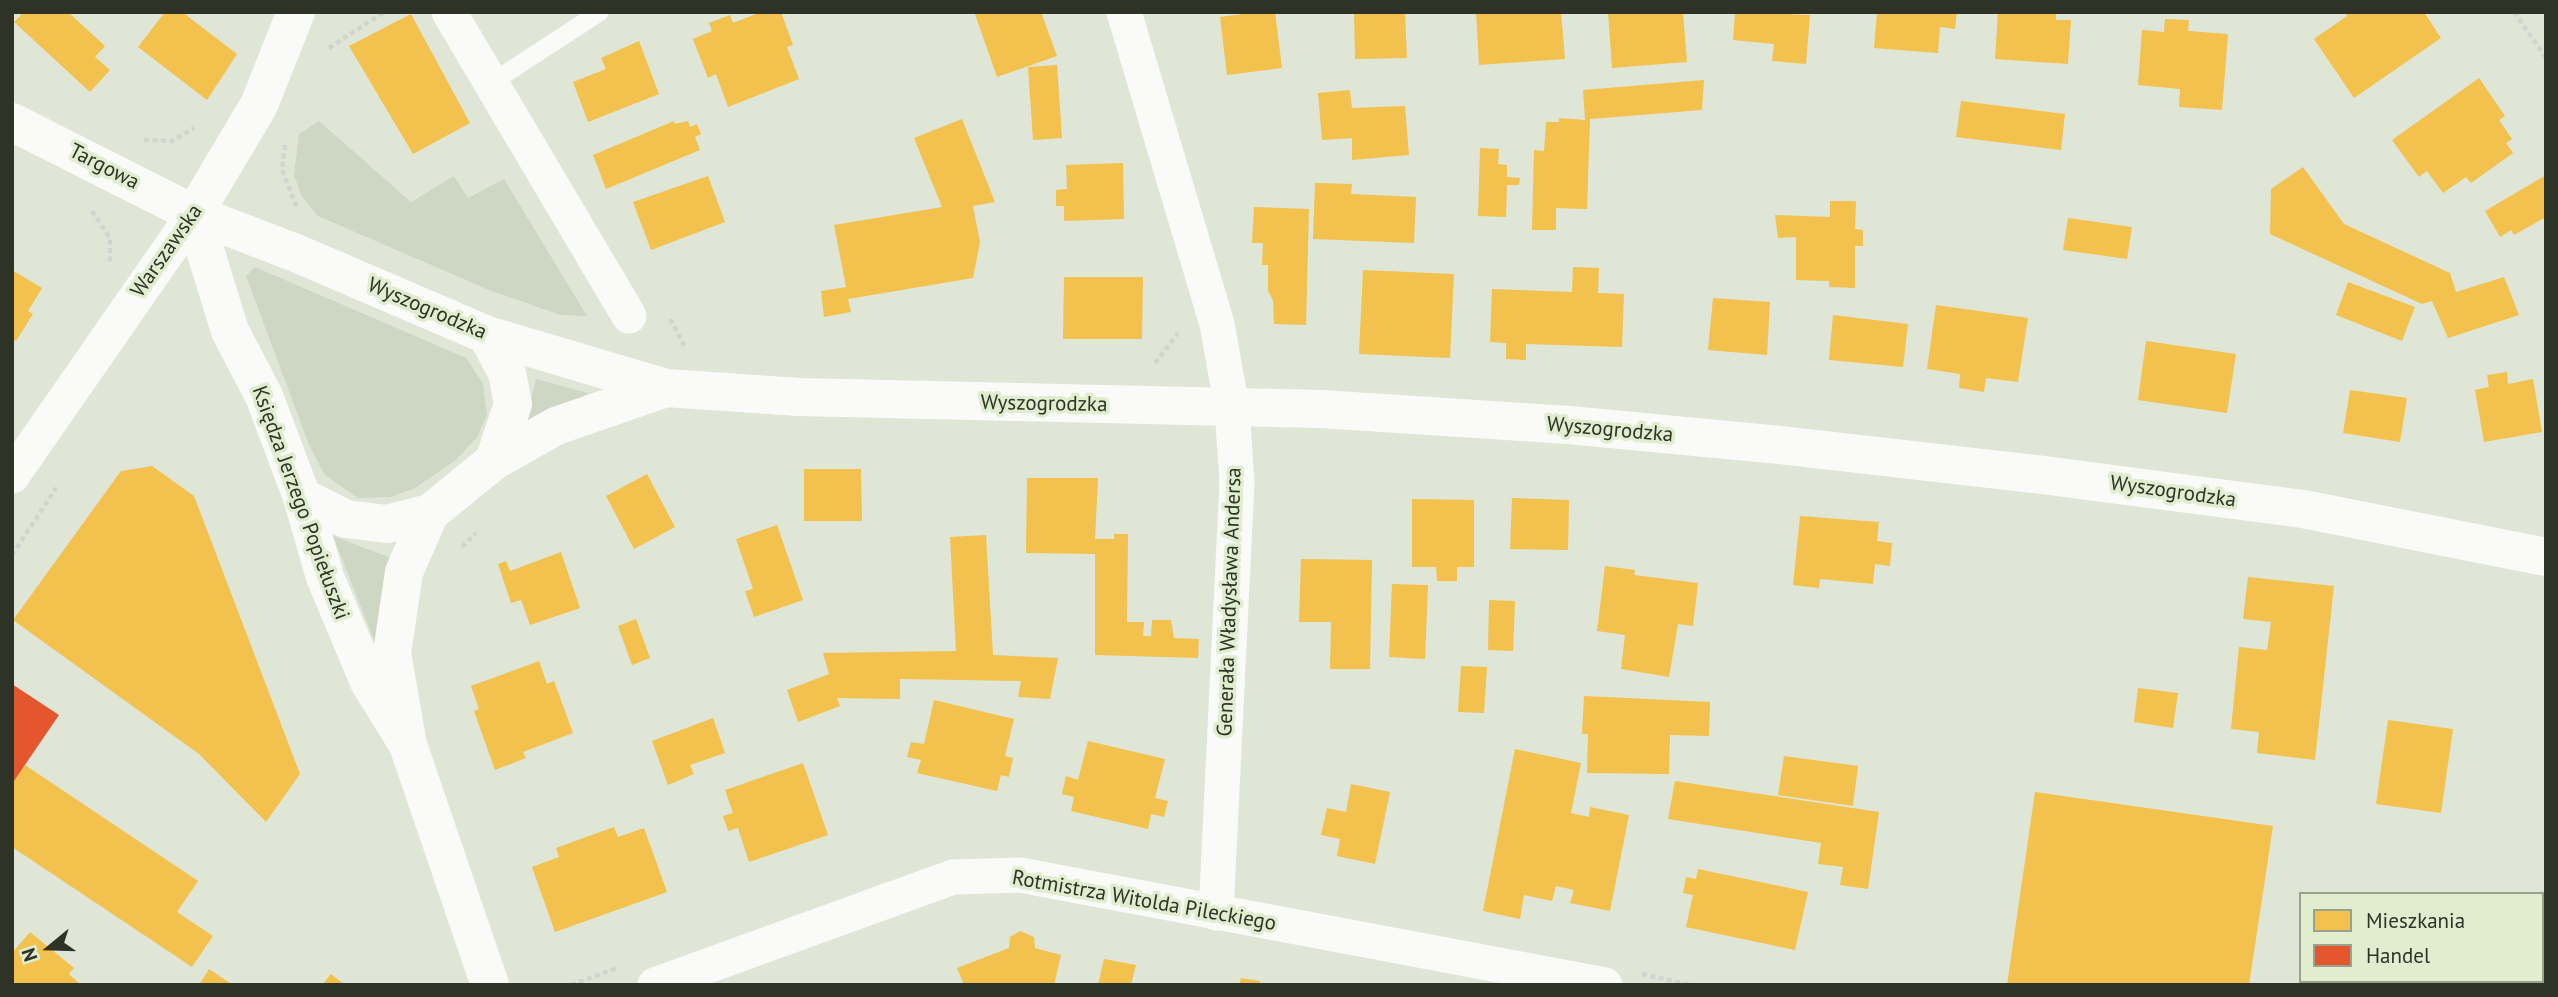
<!DOCTYPE html>
<html>
<head>
<meta charset="utf-8">
<style>
  body { margin:0 }
  #map { position:relative; width:2558px; height:997px; overflow:hidden; background:#dfe6d6; font-family:"PT Sans",sans-serif }
  canvas { display:block }
  .frame { position:absolute; inset:0; border:14px solid #2e3227; pointer-events:none }
  .legend { position:absolute; left:2299px; top:892px; width:245px; height:91px; box-sizing:border-box; background:#e0edcf; border:2px solid #99a28c; margin:0; padding:9px 12px; list-style:none; font-size:21px; color:#2e3227 }
  .legend li { display:flex; align-items:center; gap:14px; height:35px }
  .legend b { width:35px; border:2px solid #99a28c }
  .north { position:absolute; left:14px; top:913px; width:70px; height:70px; -webkit-text-stroke:5px #e0edcf; paint-order:stroke; rotate:251deg; font-size:19px; font-weight:700; line-height:28px; text-align:center; color:#2e3227 }
  .north::after { content:''; display:block; margin:auto; width:24px; height:32px; background:#2e3227; clip-path:polygon(50% 0,100% 100%,50% 72%,0 100%) }
</style>
</head>
<body>
<div id="map">
<canvas width="2558" height="997"></canvas>
<div class="frame"></div>
<ul class="legend">
<li><b style="height:19px;background:#f2c14e"></b>Mieszkania</li>
<li><b style="height:19px;background:#e4572e"></b>Handel</li>
</ul>
<div class="north">N</div>
</div>
<script>
const ctx = document.querySelector('canvas').getContext('2d');
ctx.lineJoin = 'round';
function fill(path, color) { ctx.fillStyle = color; ctx.fill(path, 'evenodd'); }
const shape = rows => new Path2D(rows.map(r => 'M' + r).join(''));
function trace(path, color, width, dash) { ctx.strokeStyle = color; ctx.lineWidth = width; ctx.lineCap = dash ? 'butt' : 'round'; ctx.setLineDash(dash || []); ctx.stroke(path); }
function label(font, color, halo, rows, align = 'center') {
  ctx.font = font + ' "PT Sans",sans-serif'; ctx.lineWidth = 7; ctx.setLineDash([]); ctx.textBaseline = 'middle'; ctx.strokeStyle = halo; ctx.fillStyle = color; for (const [text, x, y, turn = 0] of rows) {
    ctx.save(); ctx.translate(x, y); ctx.rotate((+turn || 0) * Math.PI / 180); ctx.textAlign = isNaN(turn) ? turn : align; if (halo) ctx.strokeText(text, 0, 0); ctx.fillText(text, 0, 0); ctx.restore();
  }
}
fill(shape([
  [319,121,411,202,454,176,468,198,504,179,587,316,561,315,489,290,318,216,301,195,294,175,299,134],
  [255,267,466,358,483,384,487,415,477,437,456,460,415,488,391,497,358,498,325,475,309,445,246,276],
  [536,379,588,393,523,432],
  [333,536,394,559,378,650]
]), '#ced6c4');
fill(shape([
  [19,12,68,12,105,46,95,57,110,70,90,92,14,22,21,15],
  [165,12,182,12,237,54,207,100,138,47],
  [761,12,781,12,793,45,787,47,799,79,728,107,716,74,708,78,693,39,712,31,709,23,730,15,733,23],
  [979,12,1041,12,1057,56,997,77,975,14],
  [1258,12,1275,12,1282,68,1227,75,1220,17],
  [1354,12,1405,12,1407,58,1355,59],
  [1476,12,1561,12,1565,59,1479,65],
  [1608,12,1683,12,1687,62,1612,68],
  [1735,12,1810,15,1806,64,1772,61,1774,44,1733,40],
  [1877,12,1957,12,1955,29,1940,27,1938,53,1874,48],
  [1998,12,2056,12,2056,20,2071,20,2068,64,1995,59],
  [2345,12,2424,12,2441,38,2354,98,2314,39,2347,16],
  [411,14,470,123,413,154,349,46],
  [2165,19,2189,20,2188,31,2228,34,2222,110,2179,107,2180,89,2138,85,2142,30,2164,32],
  [639,41,659,94,588,122,573,82,606,69,601,58],
  [1057,65,1062,138,1033,140,1028,67],
  [2479,78,2505,116,2499,120,2512,139,2506,143,2513,153,2471,183,2466,177,2443,193,2427,171,2419,177,2392,140],
  [1704,80,1702,110,1590,119,1587,209,1556,208,1556,230,1532,230,1534,150,1544,151,1546,122,1559,122,1559,118,1585,120,1583,90],
  [1350,90,1352,108,1405,106,1409,155,1352,160,1352,138,1322,140,1318,93],
  [1961,101,2065,114,2061,150,1956,137],
  [962,119,995,202,973,206,980,242,973,278,848,299,851,312,824,317,821,291,846,287,834,225,942,207,914,138],
  [674,121,675,124,688,121,690,127,697,124,701,134,695,137,700,150,606,189,593,155],
  [1480,148,1499,149,1498,164,1507,165,1507,177,1520,178,1519,185,1507,185,1506,217,1478,216],
  [1123,163,1124,219,1064,221,1064,206,1056,206,1056,190,1067,189,1066,165],
  [2303,167,2344,224,2450,273,2456,292,2504,277,2519,315,2448,338,2432,301,2422,304,2270,234,2271,189],
  [2546,175,2546,217,2514,235,2511,230,2500,237,2485,211],
  [708,176,725,222,651,250,633,202],
  [1315,183,1352,184,1351,194,1416,197,1414,243,1313,239],
  [1830,201,1856,201,1855,229,1863,230,1863,246,1855,246,1855,288,1829,287,1829,281,1796,280,1796,237,1778,238,1775,215,1830,217],
  [1254,207,1309,209,1306,325,1274,324,1273,300,1268,291,1268,265,1262,265,1263,243,1252,243],
  [2068,218,2132,227,2127,259,2063,250],
  [1573,267,1599,268,1598,293,1624,294,1622,347,1526,344,1526,360,1506,359,1506,343,1490,342,1492,289,1572,292],
  [12,270,42,288,28,311,33,314,16,341,12,339],
  [1363,270,1454,274,1450,358,1359,354],
  [1064,277,1143,277,1142,339,1063,339],
  [2348,282,2415,307,2402,341,2336,315],
  [1713,298,1770,302,1767,355,1708,350],
  [1936,305,2028,318,2018,382,1986,378,1984,392,1959,388,1960,374,1927,369],
  [1833,315,1908,324,1903,367,1829,360],
  [2146,341,2236,354,2227,413,2138,400],
  [2507,372,2508,384,2533,379,2542,432,2484,442,2475,390,2489,387,2487,375],
  [2350,390,2407,398,2400,442,2343,433],
  [152,466,194,496,300,774,266,822,199,754,13,620,121,471],
  [804,469,861,469,862,521,804,521],
  [647,474,675,527,634,549,606,496],
  [1027,478,1098,478,1095,539,1114,539,1114,534,1128,534,1127,622,1144,622,1143,636,1151,636,1152,620,1171,620,1174,638,1199,639,1198,658,1095,655,1095,554,1026,553],
  [1512,498,1569,500,1568,550,1510,549],
  [1412,499,1474,500,1474,567,1457,567,1457,581,1437,581,1436,567,1412,567],
  [1800,516,1879,522,1877,541,1892,543,1890,566,1875,564,1873,584,1820,579,1819,588,1793,585],
  [777,525,803,600,754,617,745,591,753,589,736,539],
  [986,535,993,655,1058,658,1050,699,1018,697,1021,681,900,679,900,699,837,698,840,706,798,722,787,690,829,674,823,653,956,651,950,537],
  [561,552,580,608,530,625,521,600,511,603,498,564,506,561,510,571],
  [1301,559,1372,560,1370,669,1330,669,1331,622,1299,622],
  [1605,566,1635,570,1634,575,1698,583,1693,626,1678,624,1669,677,1621,669,1625,635,1597,631],
  [2248,577,2334,586,2315,760,2257,753,2259,732,2231,729,2239,647,2267,650,2271,622,2243,619],
  [1392,584,1428,585,1425,659,1389,657],
  [1489,600,1515,601,1513,651,1488,650],
  [636,619,650,658,632,665,618,626],
  [539,661,547,684,554,681,573,733,523,752,526,758,495,770,474,711,479,709,471,686],
  [1461,666,1487,667,1484,713,1458,712],
  [2138,688,2178,693,2173,728,2134,722],
  [1584,696,1710,702,1709,736,1670,735,1669,774,1587,773,1588,734,1582,734],
  [934,700,1014,719,1005,756,1013,758,1009,777,1001,775,997,791,917,773,921,760,907,757,911,742,924,744],
  [713,718,725,753,690,765,694,774,668,785,652,741],
  [2388,720,2453,729,2441,813,2376,804],
  [1088,741,1165,759,1155,798,1168,801,1164,817,1151,814,1148,829,1071,811,1074,797,1062,794,1066,776,1078,780],
  [1515,749,1581,763,1571,813,1589,817,1590,807,1629,815,1610,911,1570,903,1574,890,1556,886,1552,901,1524,895,1520,919,1483,911],
  [1784,756,1858,766,1853,806,1778,795],
  [803,763,828,835,749,862,738,828,728,831,723,816,733,813,725,790],
  [25,765,198,881,177,912,213,936,192,967,12,847,12,784],
  [1675,781,1879,812,1868,889,1840,885,1843,867,1818,864,1821,843,1668,819],
  [1351,784,1390,792,1375,864,1337,856,1340,839,1321,835,1327,808,1346,812],
  [2035,792,2273,826,2249,985,2007,985],
  [614,827,618,837,644,828,667,892,555,932,532,867,559,857,556,848],
  [1698,869,1808,892,1795,950,1686,927,1693,895,1683,893,1686,877,1696,879],
  [1020,931,1034,937,1035,948,1061,955,1054,985,964,985,957,968,1009,948,1010,937],
  [30,932,74,968,69,974,81,985,12,985,12,953],
  [1104,959,1136,965,1131,985,1098,985],
  [209,969,233,985,199,985],
  [331,974,345,985,322,985],
  [1241,978,1260,981,1259,985,1239,985]
]), '#f2c14e');
fill(shape([
  [12,684,59,715,12,784]
]), '#e4572e');
trace(shape([
  [2514,12,2546,58],
  [329,48,384,12],
  [144,140,172,141,194,128],
  [285,145,282,170,295,203,300,209],
  [92,211,110,238,110,263],
  [670,319,685,347],
  [1155,363,1178,333],
  [462,547,476,533],
  [12,555,56,488],
  [1642,974,1690,985],
  [571,985,619,967]
]), '#d2d4cf', 4.5, [5, 3.5]);
trace(shape([
  [491,83,600,12]
]), '#fafbf9', 18);
trace(shape([
  [449,12,629,316],
  [1124,12,1217,324,1232,408,1237,482,1216,913],
  [12,476,194,214],
  [655,985,953,877,1020,875,1605,985]
]), '#fafbf9', 35);
trace(shape([
  [12,122,194,214,296,253,487,335,666,388,799,397,1321,409,1569,425,1780,445,2043,475,2303,509,2546,557],
  [194,214,230,331,264,396,302,497,325,577,369,682,408,745],
  [194,214,259,105,296,12],
  [487,335,507,373,513,404,494,461],
  [302,497,346,519,387,524,430,513,494,461,556,426,666,388],
  [430,513,404,572,392,653,408,745,490,985]
]), '#fafbf9', 38);
label('21px', '#2e3227', '#e0edcf', [
  ["Targowa",104,167,27],
  ["Warszawska",167,251,-55],
  ["Wyszogrodzka",427,309,23],
  ["Wyszogrodzka",1044,404,1],
  ["Wyszogrodzka",1610,430,5],
  ["Wyszogrodzka",2173,492,8],
  ["Księdza Jerzego Popiełuszki",300,503,70],
  ["Generała Władysława Andersa",1230,602,-88],
  ["Rotmistrza Witolda Pileckiego",1144,901,10]
]);
</script>
</body>
</html>
